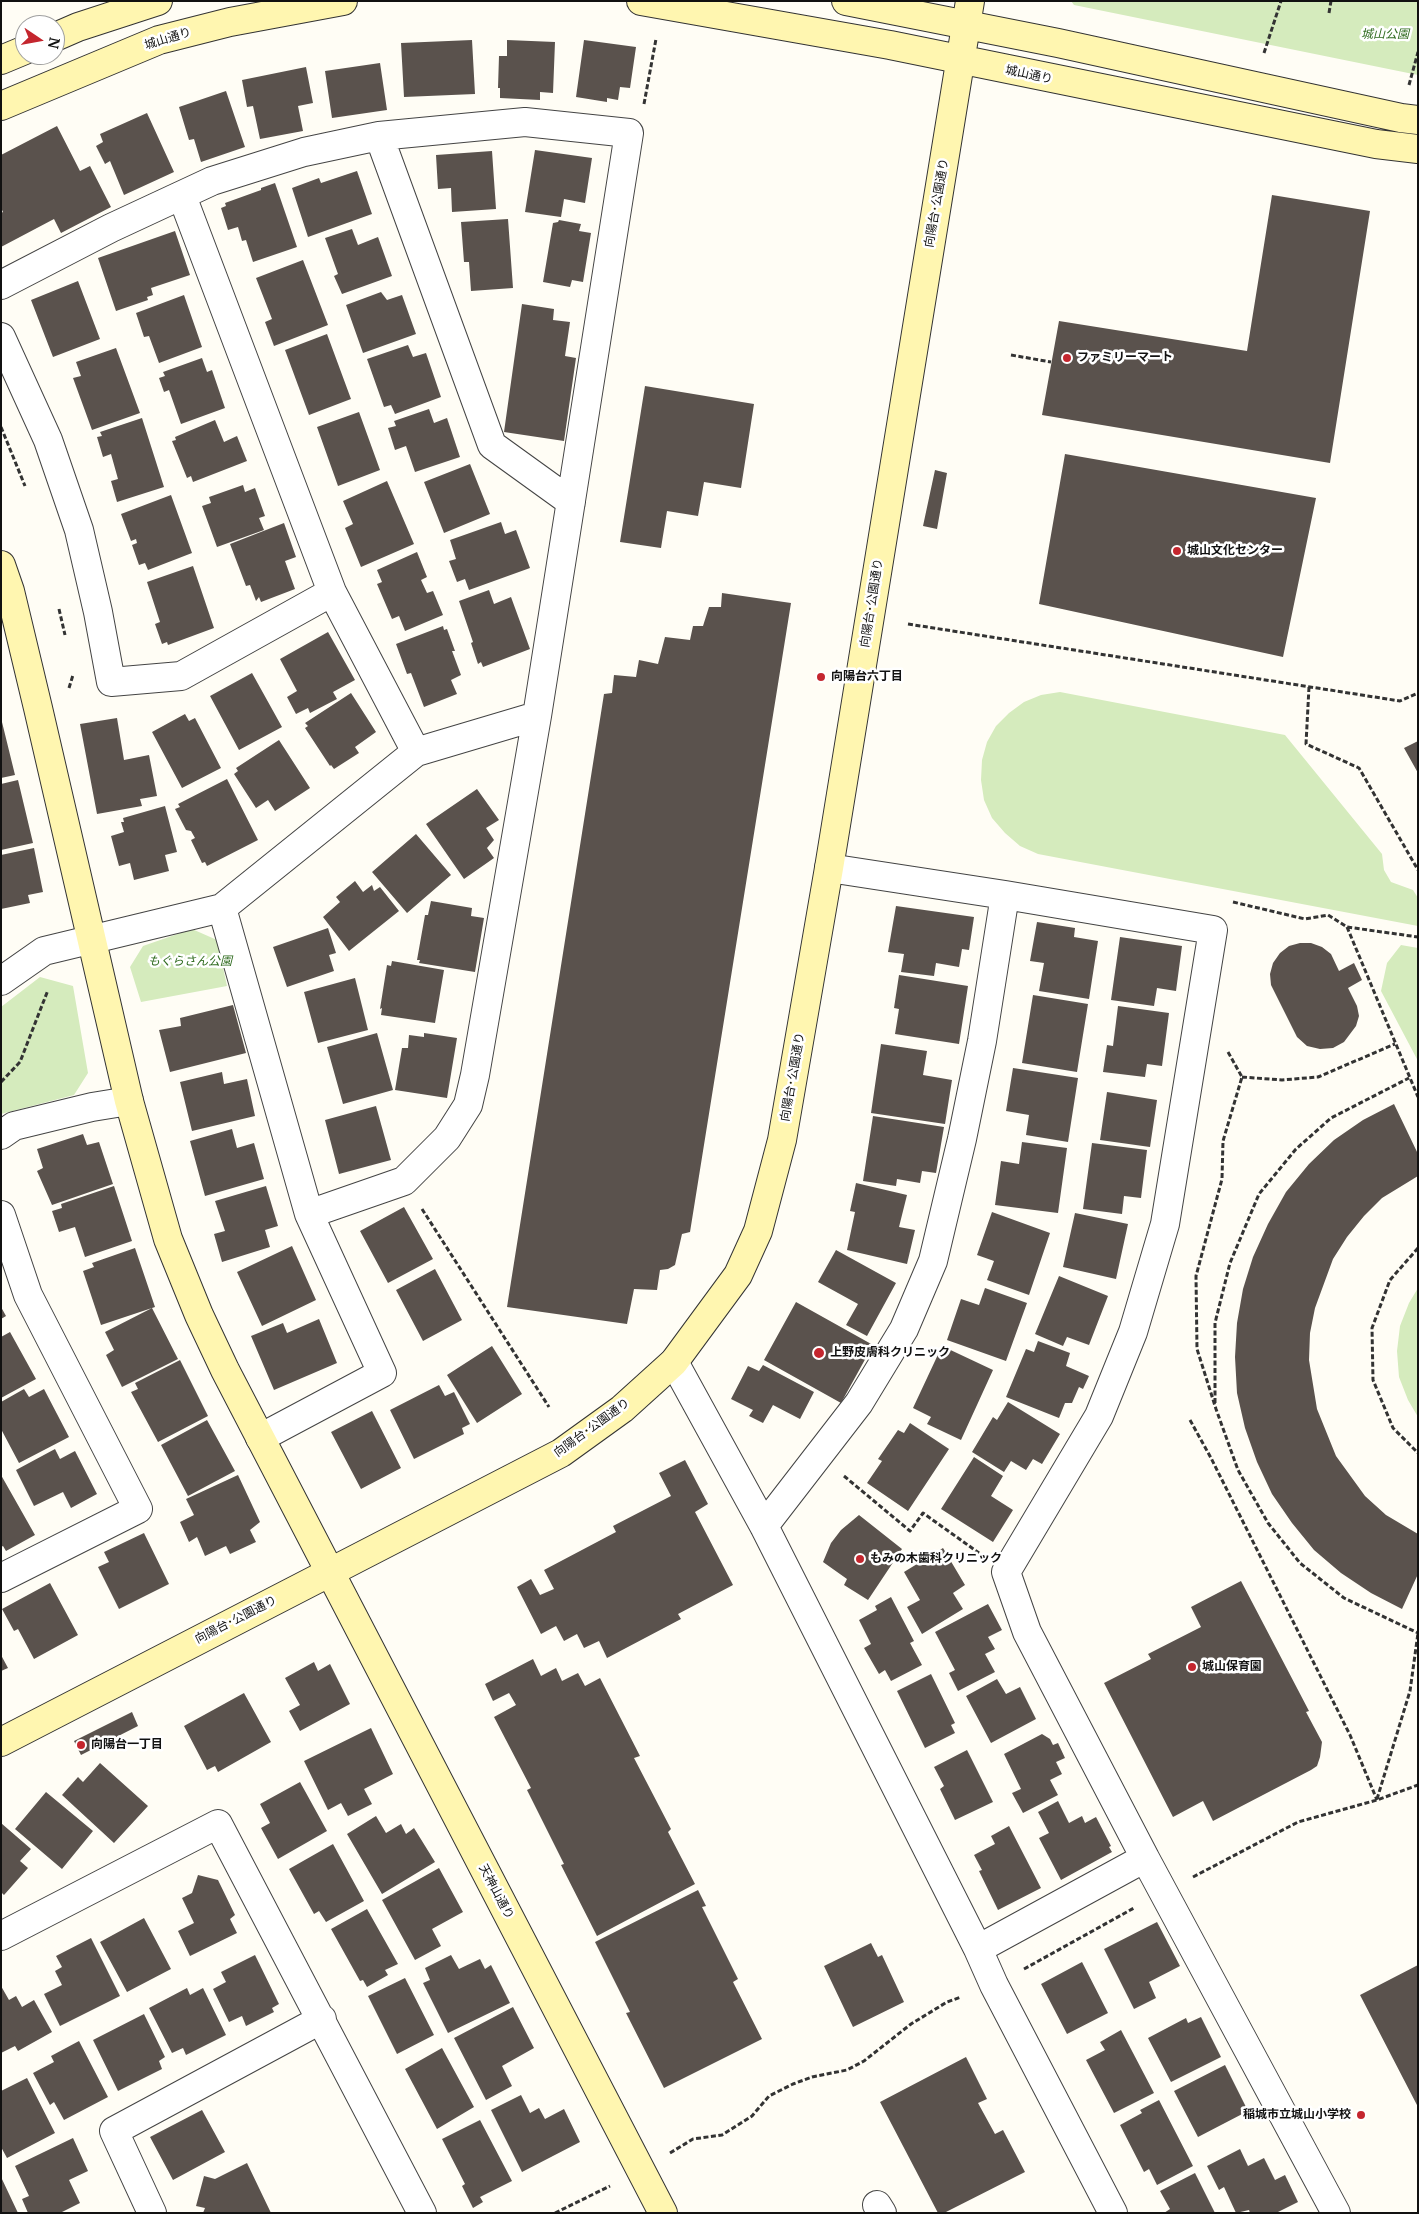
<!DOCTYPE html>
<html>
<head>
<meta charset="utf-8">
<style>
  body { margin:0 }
  #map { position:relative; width:1419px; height:2214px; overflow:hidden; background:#fffdf5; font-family:Merriweather,serif }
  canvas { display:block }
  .frame { position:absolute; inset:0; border:2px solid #111; pointer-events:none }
  .north { position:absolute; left:15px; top:15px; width:50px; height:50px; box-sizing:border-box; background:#fff; border:1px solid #a0a0a0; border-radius:50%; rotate:102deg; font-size:14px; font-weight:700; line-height:20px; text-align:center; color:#111 }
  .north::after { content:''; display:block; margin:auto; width:18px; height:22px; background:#c4262e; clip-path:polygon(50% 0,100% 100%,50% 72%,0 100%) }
</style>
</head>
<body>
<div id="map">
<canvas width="1419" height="2214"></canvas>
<div class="frame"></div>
<div class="north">N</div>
</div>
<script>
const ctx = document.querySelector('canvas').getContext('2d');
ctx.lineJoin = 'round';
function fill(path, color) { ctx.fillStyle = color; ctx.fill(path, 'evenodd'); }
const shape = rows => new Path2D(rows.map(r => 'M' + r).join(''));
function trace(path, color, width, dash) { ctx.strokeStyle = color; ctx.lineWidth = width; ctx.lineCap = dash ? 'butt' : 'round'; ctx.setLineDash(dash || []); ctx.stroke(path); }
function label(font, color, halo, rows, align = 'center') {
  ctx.font = font + ' Merriweather,"Noto Sans JP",serif'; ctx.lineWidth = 5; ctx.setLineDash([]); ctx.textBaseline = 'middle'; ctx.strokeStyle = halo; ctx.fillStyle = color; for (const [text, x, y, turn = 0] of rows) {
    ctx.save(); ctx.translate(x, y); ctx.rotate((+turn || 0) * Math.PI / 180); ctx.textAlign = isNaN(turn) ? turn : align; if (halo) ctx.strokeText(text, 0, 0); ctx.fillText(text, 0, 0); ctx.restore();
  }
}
fill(shape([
  [1071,1,1418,1,1418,75,1074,5],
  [1060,692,1285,735,1382,854,1384,870,1391,882,1413,890,1418,898,1418,926,1038,854,1020,846,1005,833,992,818,984,800,981,780,982,760,987,742,996,726,1009,713,1024,702,1041,695],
  [192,929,217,940,227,986,141,1002,130,967,143,946],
  [1401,945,1418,948,1418,1061,1381,991,1387,963],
  [40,977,73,986,88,1073,74,1095,1,1114,1,1007],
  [1418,1288,1418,1417,1408,1400,1399,1377,1397,1351,1400,1326,1409,1303]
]), '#d5ebbd');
fill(shape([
  [472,40,475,94,404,97,401,43],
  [507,40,555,42,553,93,540,92,540,100,500,98,500,88,498,88,499,56,507,56],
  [584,40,636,47,630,88,620,87,618,100,607,98,607,102,576,97],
  [380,63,387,110,332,118,325,71],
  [306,67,313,103,298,106,303,131,260,139,253,106,247,107,242,80],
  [226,91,245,147,201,162,194,139,189,140,179,107],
  [147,113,174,172,124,195,110,161,105,164,96,146,103,142,100,134],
  [57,126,80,171,90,166,111,207,61,233,54,219,1,247,1,213,3,212,1,208,1,155],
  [535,150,592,158,585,203,564,199,561,217,525,212],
  [492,151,496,209,452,212,451,188,438,189,436,155],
  [357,171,372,214,308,237,292,188,319,178,321,183],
  [275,183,297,247,253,262,246,240,242,241,238,227,228,230,221,208,226,206,225,203,261,190,261,188],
  [1272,195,1370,211,1330,463,1042,415,1059,321,1247,351],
  [508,219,513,288,471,291,469,262,464,262,461,222],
  [559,220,581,224,579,231,591,233,583,282,572,280,570,287,543,282,553,223,558,222],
  [352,229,358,245,378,237,392,276,342,294,334,276,338,274,325,238],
  [175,231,190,275,151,288,153,295,147,297,148,300,116,311,98,258],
  [303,260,328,325,274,346,265,322,272,319,256,278],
  [78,281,100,339,53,357,31,300],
  [381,292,387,300,402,295,416,334,363,353,346,305],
  [184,295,202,347,159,363,149,336,144,337,136,313],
  [522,304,554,309,553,320,570,322,565,356,576,358,564,441,504,432],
  [327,334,351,399,309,415,285,350],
  [408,345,413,357,426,353,441,397,395,414,391,405,384,407,367,359],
  [116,348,140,413,92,430,73,378,81,376,76,362],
  [202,358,207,372,212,370,225,408,181,424,169,390,164,392,159,378,165,376,163,372],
  [645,386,754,404,741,488,704,482,698,516,667,511,661,548,620,542],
  [429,409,434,423,447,418,460,457,415,472,406,446,395,450,388,428,396,426,394,421],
  [359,412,380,470,338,486,317,427],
  [142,418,164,487,117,502,111,481,118,479,111,454,103,457,97,437,102,436,100,432],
  [215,420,224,442,237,436,247,461,193,482,191,476,187,478,172,441,176,440,175,437],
  [1065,454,1316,498,1283,657,1039,604],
  [470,464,490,514,444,533,424,482],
  [935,470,947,473,937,529,923,526],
  [387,481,414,544,361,567,345,528,353,524,343,501],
  [243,485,245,492,255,488,265,516,259,518,264,530,217,547,202,506,211,503,209,497],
  [171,495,192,553,148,570,145,563,139,565,132,545,137,543,136,539,131,541,121,514],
  [501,522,505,534,516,530,530,568,469,590,465,579,457,582,449,561,456,559,450,540],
  [284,523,296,557,285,561,295,589,261,602,259,597,256,601,250,585,246,586,230,544],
  [417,552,427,577,421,580,427,593,433,591,443,615,405,631,399,616,392,619,377,584,382,582,377,570],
  [193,566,214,628,168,645,167,642,162,644,155,624,160,622,147,582],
  [489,590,494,604,511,597,530,649,483,667,481,662,478,664,471,643,473,642,459,601],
  [722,593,791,603,690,1232,682,1234,675,1265,668,1269,660,1270,657,1290,634,1289,627,1324,507,1307,604,694,612,693,614,675,636,677,639,660,658,664,665,637,690,640,693,626,703,626,709,607,721,607],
  [443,626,444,630,447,629,455,651,452,651,461,675,451,680,457,694,424,707,411,673,407,674,396,644],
  [328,632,355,680,333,692,337,699,310,713,308,708,296,714,287,697,297,691,280,659],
  [252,673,282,727,239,750,210,696],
  [351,693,376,732,355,747,359,753,334,769,331,765,330,766,305,728,308,726,305,723],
  [185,714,189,721,195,718,221,768,182,788,152,732],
  [1,718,15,775,1,778],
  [117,718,124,760,149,755,157,796,140,799,142,806,97,814,80,724],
  [279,740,310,788,275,811,268,800,256,808,234,774,238,771,236,768],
  [1418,741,1418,773,1404,748],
  [227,779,258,840,207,866,205,862,202,863,191,840,195,838,191,831,186,830,175,809,180,807,178,804],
  [18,780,33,843,1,850,1,784],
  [477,789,499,820,486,828,494,840,487,848,494,858,464,879,426,824],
  [165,806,177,852,165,855,169,871,134,880,130,863,119,866,111,836,124,832,121,822,124,822,123,818],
  [416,834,451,875,407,913,372,872],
  [34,848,43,892,28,895,30,903,1,909,1,855],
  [355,881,363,892,372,885,374,891,380,887,399,911,349,951,323,917,340,902,336,897],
  [431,901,472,908,471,916,484,918,475,972,419,963,420,960,417,960,425,915,428,915],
  [896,906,974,917,969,950,962,949,959,967,936,963,934,976,901,972,904,954,888,952],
  [1037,922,1075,928,1074,937,1098,941,1089,999,1039,991,1044,963,1030,961],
  [328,928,336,953,329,955,334,971,287,987,273,947],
  [1120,937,1182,946,1176,991,1157,988,1154,1006,1111,1000],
  [1300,943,1311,943,1322,947,1331,954,1339,971,1354,963,1362,980,1348,988,1357,1006,1359,1016,1356,1026,1344,1042,1333,1048,1320,1049,1307,1046,1297,1037,1271,985,1270,974,1273,963,1280,953,1289,946],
  [392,961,444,970,435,1023,381,1015,382,1008,380,1009,387,965,391,966],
  [899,975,968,986,959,1044,895,1034,899,1009,894,1008],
  [355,978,368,1030,318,1043,304,992],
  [1033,995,1088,1004,1077,1072,1022,1063],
  [233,1005,246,1053,170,1072,159,1030,181,1026,180,1018],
  [1118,1006,1169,1013,1162,1066,1147,1064,1145,1077,1103,1072,1107,1045,1113,1046],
  [377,1033,393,1090,343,1104,327,1047],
  [424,1033,457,1038,447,1098,395,1090,402,1048,408,1048,409,1035,424,1037],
  [881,1044,927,1051,923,1075,952,1080,945,1124,871,1113],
  [1013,1068,1078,1078,1068,1142,1026,1135,1029,1115,1006,1111],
  [222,1072,224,1084,247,1079,255,1116,192,1131,180,1082],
  [1107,1092,1157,1100,1150,1147,1100,1140],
  [1394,1104,1418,1154,1418,1176,1382,1198,1364,1216,1347,1237,1333,1259,1315,1308,1310,1333,1309,1360,1317,1409,1336,1456,1365,1496,1386,1515,1418,1534,1418,1574,1402,1609,1371,1593,1341,1573,1314,1550,1292,1523,1272,1494,1257,1462,1245,1428,1237,1393,1235,1357,1237,1323,1243,1289,1253,1257,1268,1224,1286,1192,1309,1164,1334,1140,1363,1120],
  [376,1106,391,1160,339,1174,325,1120],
  [873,1116,944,1127,936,1173,922,1171,920,1183,897,1179,896,1186,863,1181],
  [232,1129,237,1148,254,1143,264,1179,205,1196,190,1141],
  [83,1134,87,1145,99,1142,113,1184,52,1205,37,1171,43,1168,37,1149],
  [1022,1142,1067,1148,1058,1213,995,1205,1001,1161,1019,1164],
  [1092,1143,1147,1150,1141,1198,1124,1196,1122,1214,1083,1209],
  [856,1183,907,1195,899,1227,915,1230,907,1264,847,1250,855,1212,850,1211],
  [114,1186,132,1241,85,1257,75,1227,59,1232,52,1211,62,1208,61,1204],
  [266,1186,278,1226,265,1230,270,1247,222,1262,214,1234,225,1231,215,1201],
  [404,1207,433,1259,388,1283,360,1231],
  [992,1212,1050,1233,1029,1295,987,1280,994,1261,977,1255],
  [1075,1213,1128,1224,1116,1279,1063,1267],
  [292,1246,316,1300,262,1326,237,1272],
  [135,1248,155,1307,101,1325,83,1271,94,1267,92,1263],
  [836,1250,896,1283,867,1336,846,1325,858,1304,818,1282],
  [435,1269,462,1320,423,1341,396,1290],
  [1059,1276,1108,1296,1089,1345,1067,1337,1063,1346,1035,1334],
  [985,1288,1027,1303,1006,1361,947,1340,961,1299,979,1305],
  [796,1302,873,1345,841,1403,764,1360],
  [1,1307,6,1316,1,1319],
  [152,1308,178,1359,122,1387,106,1355,114,1350,105,1332],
  [319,1319,337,1363,274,1390,251,1336,283,1323,287,1333],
  [10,1332,36,1379,1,1398,1,1337],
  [1038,1341,1070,1353,1066,1366,1089,1376,1083,1389,1079,1387,1072,1403,1065,1403,1059,1418,1006,1397,1026,1349,1034,1352],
  [492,1346,522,1394,477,1423,447,1375],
  [942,1346,993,1370,961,1440,927,1424,931,1417,913,1408],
  [180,1360,208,1416,158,1442,131,1392,138,1389,135,1383],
  [763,1365,814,1392,800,1419,773,1405,763,1423,749,1416,753,1410,731,1399,748,1366,759,1371],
  [439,1385,445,1396,454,1392,470,1424,462,1428,464,1434,414,1459,390,1410],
  [24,1389,29,1397,44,1389,69,1437,19,1463,1,1429,1,1402],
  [1008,1402,1060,1434,1042,1464,1033,1459,1026,1470,1011,1461,1004,1472,972,1452,993,1417,997,1420],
  [372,1411,401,1468,361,1489,331,1432],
  [207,1420,235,1471,188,1496,161,1445],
  [910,1423,949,1449,908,1511,867,1483,882,1461,878,1459,898,1430,904,1433],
  [55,1449,60,1459,75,1451,97,1494,71,1508,63,1492,34,1506,16,1470],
  [974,1457,1003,1476,991,1496,1013,1510,993,1542,941,1509],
  [685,1460,708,1504,695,1512,733,1585,678,1614,681,1619,607,1658,599,1641,584,1648,577,1634,564,1641,556,1626,541,1634,517,1587,531,1579,540,1595,554,1589,544,1570,616,1532,613,1526,671,1496,659,1473],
  [1,1475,35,1535,6,1551,3,1546,1,1547],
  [238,1475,260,1522,250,1530,256,1542,230,1554,226,1546,205,1556,197,1537,189,1542,180,1522,194,1515,186,1499],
  [859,1515,902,1549,868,1600,844,1585,847,1579,823,1562,831,1543,841,1530],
  [144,1533,169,1584,119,1609,98,1567,109,1562,104,1552],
  [943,1548,965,1585,953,1593,963,1609,922,1634,907,1607,920,1600,904,1572],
  [1241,1581,1309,1711,1306,1712,1322,1742,1320,1757,1317,1766,1311,1770,1213,1821,1203,1801,1173,1817,1104,1683,1151,1659,1148,1654,1201,1627,1191,1607],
  [50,1583,78,1635,34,1659,18,1629,14,1631,2,1609],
  [891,1597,914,1641,910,1643,922,1665,891,1681,885,1670,879,1674,864,1648,871,1644,859,1620,877,1610,875,1606],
  [988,1604,1002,1630,988,1637,995,1649,985,1654,995,1672,958,1691,949,1673,955,1670,935,1632],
  [1,1655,8,1668,1,1671],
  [533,1659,541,1676,556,1668,562,1681,578,1673,585,1686,600,1678,640,1756,634,1758,671,1829,668,1832,695,1884,597,1936,561,1865,564,1864,527,1790,531,1788,494,1717,516,1705,509,1693,493,1701,485,1684],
  [314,1662,318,1671,330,1664,350,1704,300,1731,289,1711,300,1705,285,1678],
  [931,1674,955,1723,951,1725,955,1733,925,1748,897,1691],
  [997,1679,1006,1694,1020,1687,1036,1719,991,1743,966,1696],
  [244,1693,271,1742,218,1772,215,1766,207,1770,184,1726],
  [132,1712,138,1726,81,1755,74,1741],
  [371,1728,393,1774,364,1789,372,1804,348,1816,341,1803,328,1810,304,1761],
  [1042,1734,1050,1739,1053,1745,1058,1743,1065,1758,1056,1762,1062,1774,1050,1780,1058,1795,1023,1813,1012,1793,1021,1789,1004,1754],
  [967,1750,993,1802,955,1820,940,1789,944,1786,934,1767],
  [100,1763,148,1806,114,1843,62,1795,78,1777,83,1782],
  [300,1782,327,1831,278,1859,261,1828,270,1823,260,1804],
  [46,1792,93,1831,62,1869,15,1829],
  [1058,1801,1069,1823,1082,1816,1085,1823,1096,1817,1111,1846,1109,1847,1112,1852,1061,1880,1039,1838,1049,1833,1038,1812],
  [376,1816,386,1833,401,1824,406,1834,414,1828,435,1862,382,1894,347,1834],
  [1,1823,31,1849,20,1861,28,1868,4,1895,1,1892],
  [1009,1826,1041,1888,998,1910,979,1871,982,1870,974,1855,995,1844,991,1836],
  [333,1844,364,1901,326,1922,319,1911,314,1914,289,1869],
  [439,1868,463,1912,432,1929,441,1946,415,1960,382,1900],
  [198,1875,218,1880,235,1915,230,1919,237,1933,190,1956,178,1931,194,1923,182,1898,192,1893],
  [698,1890,706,1906,702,1907,738,1979,733,1982,762,2039,664,2088,626,2013,630,2012,595,1942],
  [367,1909,398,1964,385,1970,388,1975,367,1987,363,1980,360,1981,331,1929],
  [144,1918,171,1969,127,1992,100,1942],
  [1157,1922,1180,1966,1149,1982,1156,1998,1134,2009,1104,1949],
  [91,1938,120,1996,60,2026,44,1994,62,1985,55,1971,62,1967,56,1956],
  [871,1943,878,1957,882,1955,904,2002,853,2027,824,1966],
  [255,1955,279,2004,272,2008,274,2012,246,2026,242,2016,229,2022,213,1989,226,1982,221,1972],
  [451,1955,459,1969,480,1959,485,1969,491,1965,510,2003,448,2033,423,1983,430,1980,425,1968],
  [1082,1962,1108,2013,1067,2034,1041,1984],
  [1418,1965,1418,2107,1360,1995],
  [405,1978,434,2035,397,2054,368,1996],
  [1,1986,9,2000,16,1996,22,2007,34,2000,52,2032,18,2051,15,2046,1,2053],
  [187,1988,190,1995,203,1988,226,2035,186,2055,183,2048,172,2053,149,2008],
  [513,2007,534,2048,502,2066,512,2086,486,2100,454,2038],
  [144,2014,165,2057,159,2061,162,2069,118,2091,93,2040],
  [1201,2017,1221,2057,1171,2082,1148,2038,1186,2018,1188,2023],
  [1121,2030,1154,2093,1114,2113,1086,2060,1105,2050,1100,2042],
  [79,2041,108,2097,64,2120,54,2102,50,2105,33,2073,54,2062,51,2056],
  [442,2048,474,2107,437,2129,405,2069],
  [966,2057,987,2099,978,2103,995,2134,1003,2130,1025,2172,944,2213,938,2213,880,2102],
  [1225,2065,1248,2111,1198,2137,1174,2091],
  [27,2078,55,2133,7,2158,1,2147,1,2091],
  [521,2095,530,2113,539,2108,545,2119,564,2109,580,2142,522,2172,491,2110],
  [1159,2100,1193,2166,1157,2185,1149,2169,1144,2172,1120,2125,1142,2113,1140,2110],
  [202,2110,225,2152,173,2180,150,2137],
  [480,2120,512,2181,480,2197,483,2202,473,2208,462,2186,465,2184,442,2139],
  [73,2138,88,2171,69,2180,80,2203,60,2213,28,2213,22,2199,29,2196,15,2166],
  [1240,2149,1248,2166,1264,2158,1275,2180,1285,2175,1298,2202,1276,2213,1250,2213,1249,2210,1236,2213,1224,2187,1219,2190,1207,2166],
  [247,2163,271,2213,203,2213,205,2208,196,2206,204,2176,215,2179],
  [1195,2173,1215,2213,1164,2213,1170,2209,1160,2191],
  [1,2177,18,2213,1,2213]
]), '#5a524d');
const street = shape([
  [379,136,492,445,571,502],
  [182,196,332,592,416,752],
  [1,285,111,228,212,181,304,152,379,136,525,122,629,133,537,716,475,1075,468,1105,447,1138,404,1181,309,1214],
  [1,337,48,440,79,530,98,612,111,682,181,676,332,592],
  [222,908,309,1214,382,1373,260,1438],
  [1,981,44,951,222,908,416,752,537,716],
  [1,1135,14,1126,92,1107,129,1101],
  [1,1215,28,1295,138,1509,1,1578],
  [674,1362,764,1526,978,1949,1145,1858,1027,1632,1006,1572,1099,1416,1133,1332,1165,1224,1213,930,1005,895,829,868],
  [764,1526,859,1403,904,1329,933,1261,962,1139,982,1041,1005,895],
  [1145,1858,1336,2213],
  [1,1936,218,1824,422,2213],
  [978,1949,994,1985,1113,2213],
  [877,2205,882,2213],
  [152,2213,114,2131,322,2019]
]);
const secondary = shape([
  [641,1,890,45,1376,144,1418,149],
  [846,1,1058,43,1401,118,1418,120],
  [55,37,78,27,158,1],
  [1,60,25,50],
  [1,106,159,40,230,22,343,1],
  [1,565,10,591,38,708,129,1101,168,1239,199,1315,225,1370,663,2213],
  [1,1742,561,1453,622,1409,674,1362,738,1275,758,1231,782,1140,829,868,970,1]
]);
trace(street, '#444', 30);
trace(secondary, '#333', 30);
trace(shape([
  [1329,13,1331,1],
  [1264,53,1281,1],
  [1409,85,1418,52],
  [644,104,656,39],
  [1011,355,1051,362],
  [1,427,25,486],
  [59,609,65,635],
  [908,624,1400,701,1418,693],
  [1309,687,1306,744,1359,768,1418,870],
  [69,688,73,675],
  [1233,902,1305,919,1328,915,1347,927,1418,937],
  [1347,927,1418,1097],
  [1228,1052,1242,1077,1223,1141,1222,1179,1196,1276,1197,1349,1216,1409,1238,1470,1268,1523,1300,1563,1344,1598,1418,1633],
  [1242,1077,1282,1080,1318,1077,1395,1044],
  [1,1082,20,1062,48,990],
  [422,1209,549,1407],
  [1418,1248,1390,1280,1372,1328,1373,1380,1393,1428,1418,1453],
  [1215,1403,1215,1323,1230,1263,1259,1194,1296,1149,1331,1118,1409,1078],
  [1190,1420,1211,1458,1350,1735,1377,1800],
  [844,1476,910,1531,923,1513,979,1553],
  [1377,1799,1410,1691,1418,1633],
  [1193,1877,1298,1822,1377,1800,1418,1785],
  [1024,1969,1134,1908],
  [670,2153,693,2139,722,2135,752,2116,769,2096,793,2084,812,2077,847,2070,864,2061,911,2024,947,2002,961,1997],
  [555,2213,610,2186]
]), '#333', 3, [5, 2.5]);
trace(street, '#fff', 28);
trace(secondary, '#fff6b0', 28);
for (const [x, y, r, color] of [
  [1067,358,5,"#c4262e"],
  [1177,551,5,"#c4262e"],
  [821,677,5,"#c4262e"],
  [819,1353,6,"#c4262e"],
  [860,1559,5,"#c4262e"],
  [1192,1667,5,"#c4262e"],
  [81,1745,5,"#c4262e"],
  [1361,2115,5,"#c4262e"]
]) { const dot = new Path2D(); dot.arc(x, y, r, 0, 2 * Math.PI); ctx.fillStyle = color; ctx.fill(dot); trace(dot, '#fff', 2); }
label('italic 12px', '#2f6b1f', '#fff', [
  ["城山公園",1385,35],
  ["もぐらさん公園",190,962]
]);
label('12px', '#111', '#fff', [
  ["城山通り",168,39,-17],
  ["城山通り",1029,75,12],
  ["向陽台･公園通り",937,203,-80],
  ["向陽台･公園通り",872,603,-81],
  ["向陽台･公園通り",793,1077,-80],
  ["向陽台･公園通り",592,1428,-36],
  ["向陽台･公園通り",236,1620,-27],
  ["天神山通り",496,1892,62]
]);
label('bold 12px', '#111', '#fff', [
  ["ファミリーマート",1077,358],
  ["城山文化センター",1187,551],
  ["向陽台六丁目",831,677],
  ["上野皮膚科クリニック",830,1353],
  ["もみの木歯科クリニック",870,1559],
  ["城山保育園",1202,1667],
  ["向陽台一丁目",91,1745],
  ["稲城市立城山小学校",1351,2115,"right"]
], 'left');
</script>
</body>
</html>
